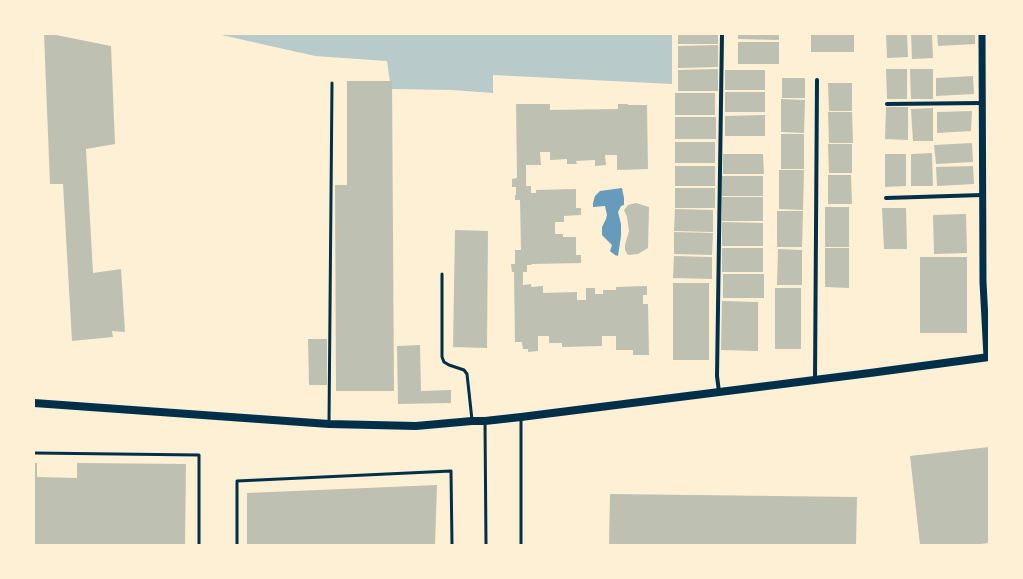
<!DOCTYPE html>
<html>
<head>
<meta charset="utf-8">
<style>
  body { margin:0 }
  #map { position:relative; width:1023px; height:579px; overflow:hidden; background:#fdf0d5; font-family:"Fira Sans",sans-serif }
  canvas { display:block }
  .frame { position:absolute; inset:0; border:35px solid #fdf0d5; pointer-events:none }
</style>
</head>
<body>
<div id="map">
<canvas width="1023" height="579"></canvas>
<div class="frame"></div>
</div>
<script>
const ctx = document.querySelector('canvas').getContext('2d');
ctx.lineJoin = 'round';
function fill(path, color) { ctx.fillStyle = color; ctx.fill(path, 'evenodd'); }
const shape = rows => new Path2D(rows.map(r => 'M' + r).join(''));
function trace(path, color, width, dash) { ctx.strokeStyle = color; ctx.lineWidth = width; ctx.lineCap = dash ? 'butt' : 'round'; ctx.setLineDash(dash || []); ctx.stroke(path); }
fill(shape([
  [217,34,672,34,672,84,493,75,493,93,452,90,391,89,387,61,315,56]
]), '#b9caca');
fill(shape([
  [622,188,624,198,624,205,621,206,618,212,621,224,621,236,618,256,615,255,610,251,612,245,602,235,602,227,606,219,607,215,605,206,593,207,593,203,595,196,600,191]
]), '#669bbc');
fill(shape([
  [44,34,51,34,111,46,115,144,86,149,93,273,121,269,125,332,112,331,113,337,72,341,63,184,50,184],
  [678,34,718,34,718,44,678,44],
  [738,34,779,34,779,40,738,39],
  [811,34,854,34,854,52,811,52],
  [886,34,907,34,908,57,887,58],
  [911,34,932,34,933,58,912,59],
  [937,34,975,34,975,44,938,46],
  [738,42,779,42,779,64,738,64],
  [718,45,718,67,678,68,678,46],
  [718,69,718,91,678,91,678,70],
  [886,69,907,69,907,99,887,99],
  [910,69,933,69,933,99,911,99],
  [725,70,765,70,765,90,725,90],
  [973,76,974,94,936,96,936,78],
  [782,78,805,78,805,98,782,98],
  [347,81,392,81,394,391,336,391,335,185,347,185],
  [828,83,852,83,852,111,829,111],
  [725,92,765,92,765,112,725,112],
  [675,93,715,93,715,115,675,115],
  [781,99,805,100,804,133,781,132],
  [516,104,550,104,550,110,618,109,618,104,628,104,628,105,647,105,648,169,617,170,617,155,605,155,606,165,595,166,595,160,576,161,577,164,567,164,567,159,550,160,550,152,540,152,541,165,526,165,526,186,531,186,531,193,536,193,536,190,576,189,576,208,581,208,581,215,564,216,564,222,555,222,555,234,563,234,563,237,576,237,576,255,581,255,581,263,532,264,531,265,527,265,527,272,523,272,523,285,531,284,531,287,543,286,543,293,577,292,577,300,586,300,586,288,595,288,595,294,603,294,603,290,616,290,616,287,647,286,647,295,643,295,643,304,648,304,649,355,633,355,633,350,616,350,616,336,602,336,602,346,562,347,562,343,549,343,549,336,538,336,538,351,528,352,528,349,523,349,522,342,515,342,514,272,512,272,511,264,515,264,515,250,521,250,520,200,515,200,515,195,516,195,516,187,512,187,512,179,517,178],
  [886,107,908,107,908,140,885,139],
  [933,108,933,141,913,141,911,109],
  [972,111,971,131,937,133,937,112],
  [828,112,852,112,853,143,829,143],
  [765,115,765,136,725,136,725,116],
  [675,117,716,117,716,139,675,139],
  [781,134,804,134,804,169,781,169],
  [675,142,715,142,715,163,675,163],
  [972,143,973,162,936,164,934,145],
  [828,144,852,144,852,173,829,173],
  [932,153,933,186,911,186,911,154],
  [723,154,763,154,764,174,723,174],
  [885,154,906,154,906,186,885,187],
  [675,166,715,166,715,186,675,186],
  [973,166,974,184,937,186,936,167],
  [779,170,804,170,803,210,779,209],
  [828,175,851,175,852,204,828,204],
  [722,176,763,176,763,196,722,196],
  [675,188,715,188,715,208,675,208],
  [722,197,763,197,763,221,722,221],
  [636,203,649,207,648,248,638,254,628,255,625,250,625,245,629,231,627,217,624,210,628,205],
  [825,207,849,207,849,247,825,247],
  [882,208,906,208,907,249,884,249],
  [675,209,713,210,713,232,674,231],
  [777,211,803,211,802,247,777,247],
  [966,214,967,253,934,254,933,215],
  [722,222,763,223,763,246,722,246],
  [455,230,488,231,487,348,453,347],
  [674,232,713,233,712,255,674,254],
  [722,248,763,248,763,272,722,272],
  [825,248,849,248,849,288,825,287],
  [778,249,802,250,802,285,777,285],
  [674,256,712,257,712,279,673,278],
  [920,257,967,257,967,333,920,333],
  [723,274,764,274,764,298,723,298],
  [673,283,709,283,709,360,673,360],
  [775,288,801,288,801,349,775,349],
  [722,301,758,302,758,351,721,350],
  [308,339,327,339,327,385,309,385],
  [420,345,421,391,451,390,451,403,398,404,397,346],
  [989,447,989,543,972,545,920,545,910,456],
  [34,463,37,463,37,477,77,478,77,463,186,464,185,545,34,545],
  [437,485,435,545,247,545,247,493],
  [610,494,857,497,856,545,609,545]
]), '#bec0b2');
trace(shape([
  [442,274,442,357,444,362,449,365,464,370,467,374,472,420],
  [485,421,486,545],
  [329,423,332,83],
  [34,453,199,455,199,545],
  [237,545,237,481,451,471,452,545],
  [521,545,521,417]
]), '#003049', 3);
trace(shape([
  [887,104,982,103],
  [886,198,982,195],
  [815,380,817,80],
  [719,392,717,376,722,34]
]), '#003049', 4);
trace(shape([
  [982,34,983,282,987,357]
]), '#003049', 7);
trace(shape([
  [34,403,329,424,416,426,472,421,485,421,521,417,870,373,989,357]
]), '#003049', 8);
</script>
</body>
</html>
